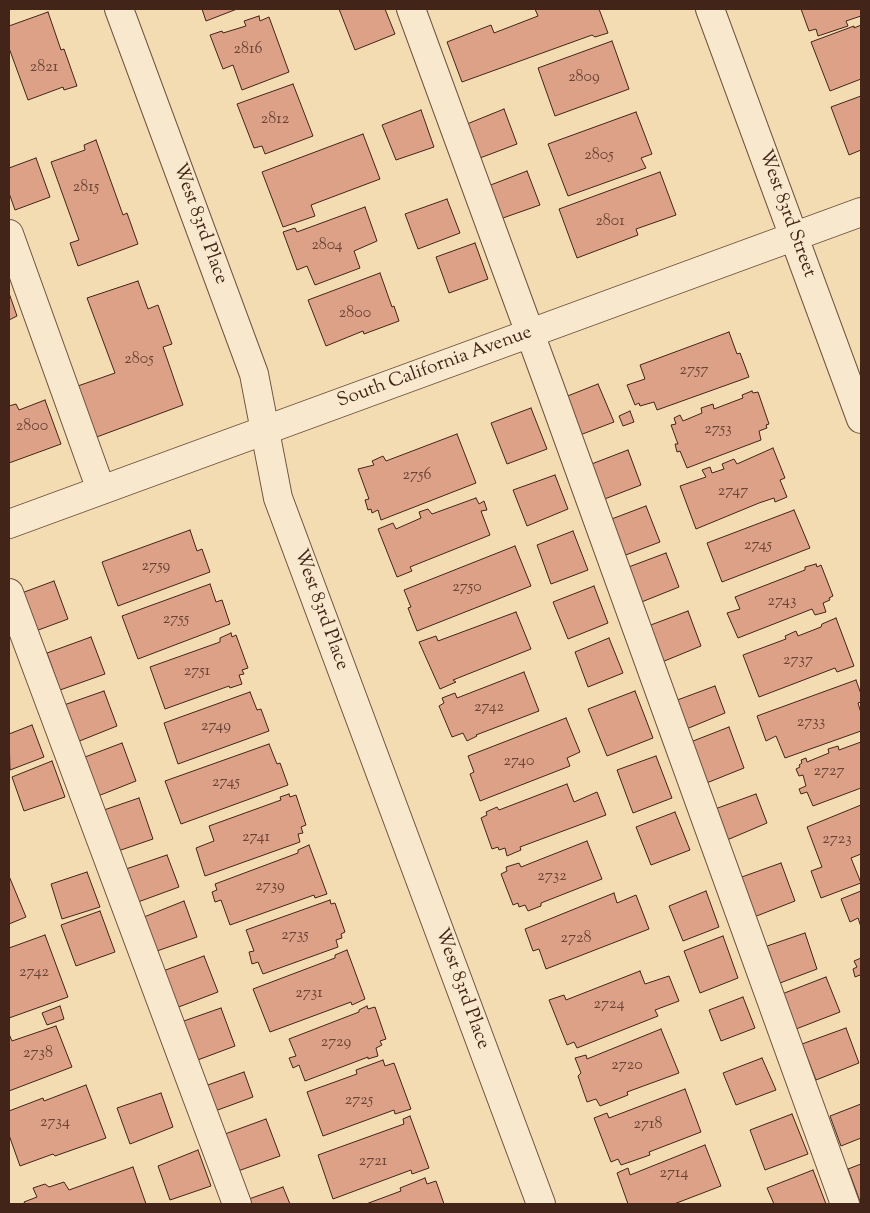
<!DOCTYPE html>
<html>
<head>
<meta charset="utf-8">
<style>
  body { margin:0 }
  #map { position:relative; width:870px; height:1213px; overflow:hidden; background:#f4dcb2; font-family:"Sorts Mill Goudy",serif }
  canvas { display:block }
  .frame { position:absolute; inset:0; border:10px solid #422518; pointer-events:none }
</style>
</head>
<body>
<div id="map">
<canvas width="870" height="1213"></canvas>
<div class="frame"></div>
</div>
<script>
const ctx = document.querySelector('canvas').getContext('2d');
ctx.lineJoin = 'round';
function fill(path, color) { ctx.fillStyle = color; ctx.fill(path, 'evenodd'); }
const shape = rows => new Path2D(rows.map(r => 'M' + r).join(''));
function trace(path, color, width, dash) { ctx.strokeStyle = color; ctx.lineWidth = width; ctx.lineCap = dash ? 'butt' : 'round'; ctx.setLineDash(dash || []); ctx.stroke(path); }
function label(font, color, halo, rows, align = 'center') {
  ctx.font = font + ' "Sorts Mill Goudy",serif'; ctx.lineWidth = 4; ctx.setLineDash([]); ctx.textBaseline = 'middle'; ctx.strokeStyle = halo; ctx.fillStyle = color; for (const [text, x, y, turn = 0] of rows) {
    ctx.save(); ctx.translate(x, y); ctx.rotate((+turn || 0) * Math.PI / 180); ctx.textAlign = isNaN(turn) ? turn : align; if (halo) ctx.strokeText(text, 0, 0); ctx.fillText(text, 0, 0); ctx.restore();
  }
}
const building = shape([
  [202,9,237,9,206,21,202,9],
  [339,9,385,9,395,34,355,50,339,9],
  [535,9,599,9,608,33,595,37,592,35,462,82,447,42,491,25,494,33,538,16,535,9],
  [801,9,861,9,861,16,846,21,848,26,818,36,816,29,809,31,801,9],
  [48,12,61,50,64,49,77,86,64,90,63,87,28,100,9,48,9,26,48,12],
  [259,16,260,21,269,17,289,72,242,90,233,65,223,69,210,35,222,31,223,33,246,26,244,21,259,16],
  [861,25,861,79,830,91,811,42,854,26,854,28,861,25],
  [612,41,629,89,555,116,538,68,612,41],
  [293,84,313,136,265,154,262,146,254,148,237,104,293,84],
  [861,96,861,150,849,155,831,107,861,96],
  [504,109,517,144,480,158,467,124,504,109],
  [421,110,434,147,396,160,382,125,421,110],
  [636,112,652,154,641,158,646,168,568,196,548,144,636,112],
  [363,134,380,179,311,205,315,216,283,227,262,172,363,134],
  [96,140,123,215,127,213,138,244,78,266,70,243,79,240,51,162,85,150,84,145,96,140],
  [36,158,50,197,15,210,9,193,9,168,36,158],
  [527,171,540,205,500,219,488,186,527,171],
  [660,172,676,215,636,229,638,235,577,258,559,209,660,172],
  [447,199,460,233,418,249,405,214,447,199],
  [365,207,377,241,354,251,360,268,315,285,307,266,297,270,283,232,295,228,297,232,365,207],
  [475,243,488,279,449,293,436,257,475,243],
  [380,273,392,307,394,306,399,321,364,334,363,331,326,346,308,300,380,273],
  [138,281,148,309,158,305,172,344,163,347,183,405,94,438,75,387,115,373,87,298,138,281],
  [9,293,17,316,9,320,9,293],
  [729,332,737,354,740,353,749,377,657,410,654,402,640,406,639,403,635,405,627,385,645,379,640,365,729,332],
  [598,384,614,422,580,435,565,397,598,384],
  [752,391,753,393,758,392,769,424,766,425,767,428,759,431,761,440,687,468,680,451,677,452,675,444,678,444,671,425,676,424,674,418,680,415,683,421,702,413,701,408,713,404,714,409,743,398,742,395,752,391],
  [45,400,61,444,9,463,9,406,16,404,19,410,45,400],
  [531,408,547,449,507,464,491,423,531,408],
  [630,411,634,422,623,426,619,416,630,411],
  [457,434,476,483,381,520,378,510,372,513,371,509,368,510,365,500,369,499,358,469,374,465,372,461,383,456,386,461,457,434],
  [773,448,785,478,780,480,787,497,775,502,774,498,759,503,696,529,680,486,706,477,702,470,710,467,712,473,724,469,722,464,734,459,737,464,773,448],
  [628,450,641,485,602,500,589,465,628,450],
  [555,475,568,509,527,526,513,490,555,475],
  [476,498,479,504,484,501,487,510,481,511,490,535,410,567,412,571,397,577,378,529,393,523,396,529,421,518,419,512,428,509,432,514,476,498],
  [646,506,660,542,623,556,609,520,646,506],
  [794,510,810,548,722,582,707,543,794,510],
  [190,530,197,551,202,549,210,572,118,606,102,562,190,530],
  [573,531,588,570,551,584,537,545,573,531],
  [515,546,531,586,417,631,408,608,411,607,404,590,515,546],
  [666,553,679,587,639,603,626,568,666,553],
  [816,564,817,567,821,565,833,596,829,598,830,600,823,603,826,612,815,615,812,609,738,638,727,613,740,609,735,597,805,570,805,567,816,564],
  [54,581,68,619,33,632,19,594,54,581],
  [210,584,216,602,222,600,230,624,138,659,122,616,210,584],
  [594,586,608,623,568,639,553,602,594,586],
  [688,611,701,646,662,662,648,626,688,611],
  [516,612,531,649,453,680,456,682,440,689,419,642,436,636,438,641,516,612],
  [836,618,854,666,837,672,835,668,759,697,743,655,786,639,785,636,796,631,798,636,821,627,822,624,836,618],
  [231,633,232,637,236,635,248,668,242,670,244,674,239,675,242,684,230,688,229,686,165,709,150,667,220,642,220,638,231,633],
  [91,637,105,674,60,690,47,653,91,637],
  [609,638,623,673,588,687,575,652,609,638],
  [524,672,539,711,476,735,477,736,467,741,463,733,452,737,439,706,444,703,442,698,455,693,457,698,524,672],
  [856,680,861,694,861,702,858,703,861,713,861,731,785,758,776,736,766,741,757,716,856,680],
  [715,686,725,713,684,730,672,702,715,686],
  [104,691,117,726,77,742,64,705,104,691],
  [635,691,653,738,607,756,588,709,635,691],
  [250,692,257,710,261,709,269,731,178,764,164,723,250,692],
  [566,718,580,752,567,758,570,766,480,801,470,774,474,772,468,756,566,718],
  [32,725,44,757,10,770,9,734,32,725],
  [729,727,744,768,704,784,688,743,729,727],
  [861,742,861,788,813,806,807,792,801,794,799,789,806,786,803,775,799,776,796,769,800,767,799,765,802,763,801,760,806,758,807,762,829,753,828,749,838,746,839,750,861,742],
  [122,743,136,781,98,796,85,757,122,743],
  [269,744,277,764,280,763,288,785,181,824,165,781,269,744],
  [656,756,672,798,633,813,617,770,656,756],
  [52,761,65,797,24,811,12,777,52,761],
  [567,784,574,802,597,792,606,815,520,847,521,850,507,856,505,848,499,850,498,847,492,849,481,818,487,815,486,812,497,807,499,810,567,784],
  [289,794,290,797,296,795,306,825,301,827,303,833,298,834,300,842,205,876,196,848,214,841,209,826,281,800,280,797,289,794],
  [756,794,767,823,727,840,715,809,756,794],
  [139,798,153,839,118,851,104,810,139,798],
  [861,805,861,854,851,858,861,883,821,898,811,871,822,867,807,827,861,805],
  [675,812,690,850,651,865,636,827,675,812],
  [587,841,602,879,541,903,541,906,528,911,525,905,519,907,518,903,513,905,501,874,507,871,506,867,519,863,521,867,587,841],
  [309,845,327,894,315,898,314,895,230,925,221,900,215,902,212,892,217,890,215,884,298,853,298,850,309,845],
  [167,855,179,887,138,902,126,869,167,855],
  [781,863,795,901,754,917,739,878,781,863],
  [87,872,100,907,62,919,51,884,87,872],
  [9,876,26,917,9,924,9,876],
  [706,891,719,927,683,941,669,906,706,891],
  [861,891,861,927,858,918,850,922,841,899,861,891],
  [614,893,617,903,636,895,649,929,546,969,539,949,533,951,525,929,614,893],
  [330,900,331,904,335,903,345,932,341,934,342,938,336,940,338,947,263,974,258,962,252,964,249,952,254,951,246,930,330,900],
  [184,901,197,937,157,951,144,917,184,901],
  [100,911,115,952,76,966,61,925,100,911],
  [805,933,817,969,780,983,767,946,805,933],
  [45,935,68,997,9,1018,9,948,45,935],
  [723,936,738,978,700,993,684,951,723,936],
  [347,950,365,999,352,1005,351,1002,270,1032,253,989,335,958,335,955,347,950],
  [204,956,218,992,176,1008,163,971,204,956],
  [861,958,861,978,860,975,855,977,853,969,857,967,854,961,861,958],
  [640,971,645,984,669,976,679,1001,655,1010,658,1016,577,1048,574,1042,567,1045,549,1000,564,995,566,1000,640,971],
  [826,977,840,1012,796,1029,782,994,826,977],
  [743,997,755,1028,721,1041,709,1010,743,997],
  [60,1006,64,1019,47,1025,42,1013,60,1006],
  [367,1006,368,1009,375,1007,386,1039,380,1041,382,1045,376,1048,378,1056,368,1059,368,1057,305,1081,299,1065,293,1068,289,1058,296,1056,289,1039,359,1012,359,1010,367,1006],
  [221,1008,235,1046,195,1061,181,1022,221,1008],
  [56,1026,72,1067,9,1091,9,1034,12,1041,56,1026],
  [846,1028,859,1063,816,1080,802,1044,846,1028],
  [661,1029,679,1073,627,1092,628,1095,600,1106,596,1099,587,1102,578,1076,581,1073,575,1058,586,1055,587,1059,661,1029],
  [762,1058,776,1090,736,1105,723,1073,762,1058],
  [383,1060,385,1066,394,1063,411,1109,395,1114,394,1110,323,1136,307,1092,357,1074,356,1070,383,1060],
  [244,1072,253,1097,215,1111,205,1086,244,1072],
  [86,1085,106,1138,55,1156,53,1154,20,1166,9,1135,9,1111,43,1098,44,1101,86,1085],
  [685,1089,701,1132,649,1152,650,1155,621,1165,618,1159,611,1162,594,1118,607,1113,609,1118,685,1089],
  [161,1093,173,1127,130,1144,117,1108,161,1093],
  [861,1104,861,1138,841,1146,830,1116,861,1104],
  [792,1114,808,1154,765,1170,750,1130,792,1114],
  [410,1116,429,1168,412,1174,411,1170,333,1199,318,1155,404,1124,403,1119,410,1116],
  [266,1119,280,1156,238,1171,225,1134,266,1119],
  [705,1145,721,1186,674,1204,628,1204,617,1173,628,1168,630,1175,705,1145],
  [198,1150,211,1186,170,1200,158,1166,198,1150],
  [861,1164,861,1204,848,1169,861,1164],
  [133,1167,146,1204,25,1204,24,1202,37,1197,33,1188,45,1184,49,1187,64,1182,69,1190,133,1167],
  [813,1170,826,1204,774,1204,767,1188,813,1170],
  [425,1178,427,1184,436,1181,444,1204,366,1204,401,1191,400,1188,425,1178],
  [283,1187,290,1204,248,1204,246,1200,283,1187]
]);
fill(building, '#dda188');
trace(building, '#422518', 1);
const minor = shape([
  [119,9,254,374,278,498,541,1204],
  [411,9,550,388,845,1204],
  [710,9,861,419],
  [9,234,101,490],
  [9,524,861,212],
  [9,593,237,1204]
]);
trace(minor, '#6e533e', 30);
trace(minor, '#f8e8cd', 28);
label('16px', '#694434', null, [
  ["2816",248,50],
  ["2821",44,68],
  ["2809",584,78],
  ["2812",275,120],
  ["2805",599,156],
  ["2815",86,188],
  ["2801",610,222],
  ["2804",327,246],
  ["2800",355,314],
  ["2805",139,360],
  ["2757",694,371],
  ["2800",32,427],
  ["2753",718,430],
  ["2756",417,476],
  ["2747",733,492],
  ["2745",758,546],
  ["2759",156,567],
  ["2750",467,588],
  ["2743",782,602],
  ["2755",176,620],
  ["2737",798,661],
  ["2751",197,672],
  ["2742",489,708],
  ["2733",811,723],
  ["2749",216,727],
  ["2740",519,762],
  ["2727",829,772],
  ["2745",226,783],
  ["2741",256,838],
  ["2723",837,840],
  ["2732",552,877],
  ["2739",270,887],
  ["2735",295,936],
  ["2728",576,939],
  ["2742",34,973],
  ["2731",309,994],
  ["2724",609,1005],
  ["2729",336,1043],
  ["2738",38,1054],
  ["2720",627,1066],
  ["2725",359,1101],
  ["2734",55,1123],
  ["2718",648,1125],
  ["2721",373,1162],
  ["2714",674,1174]
]);
label('19px', '#422518', '#f8e8cd', [
  ["West 83rd Street",786,214,70],
  ["West 83rd Place",199,224,70],
  ["South California Avenue",435,368,-20],
  ["West 83rd Place",320,610,70],
  ["West 83rd Place",461,989,70]
]);
</script>
</body>
</html>
